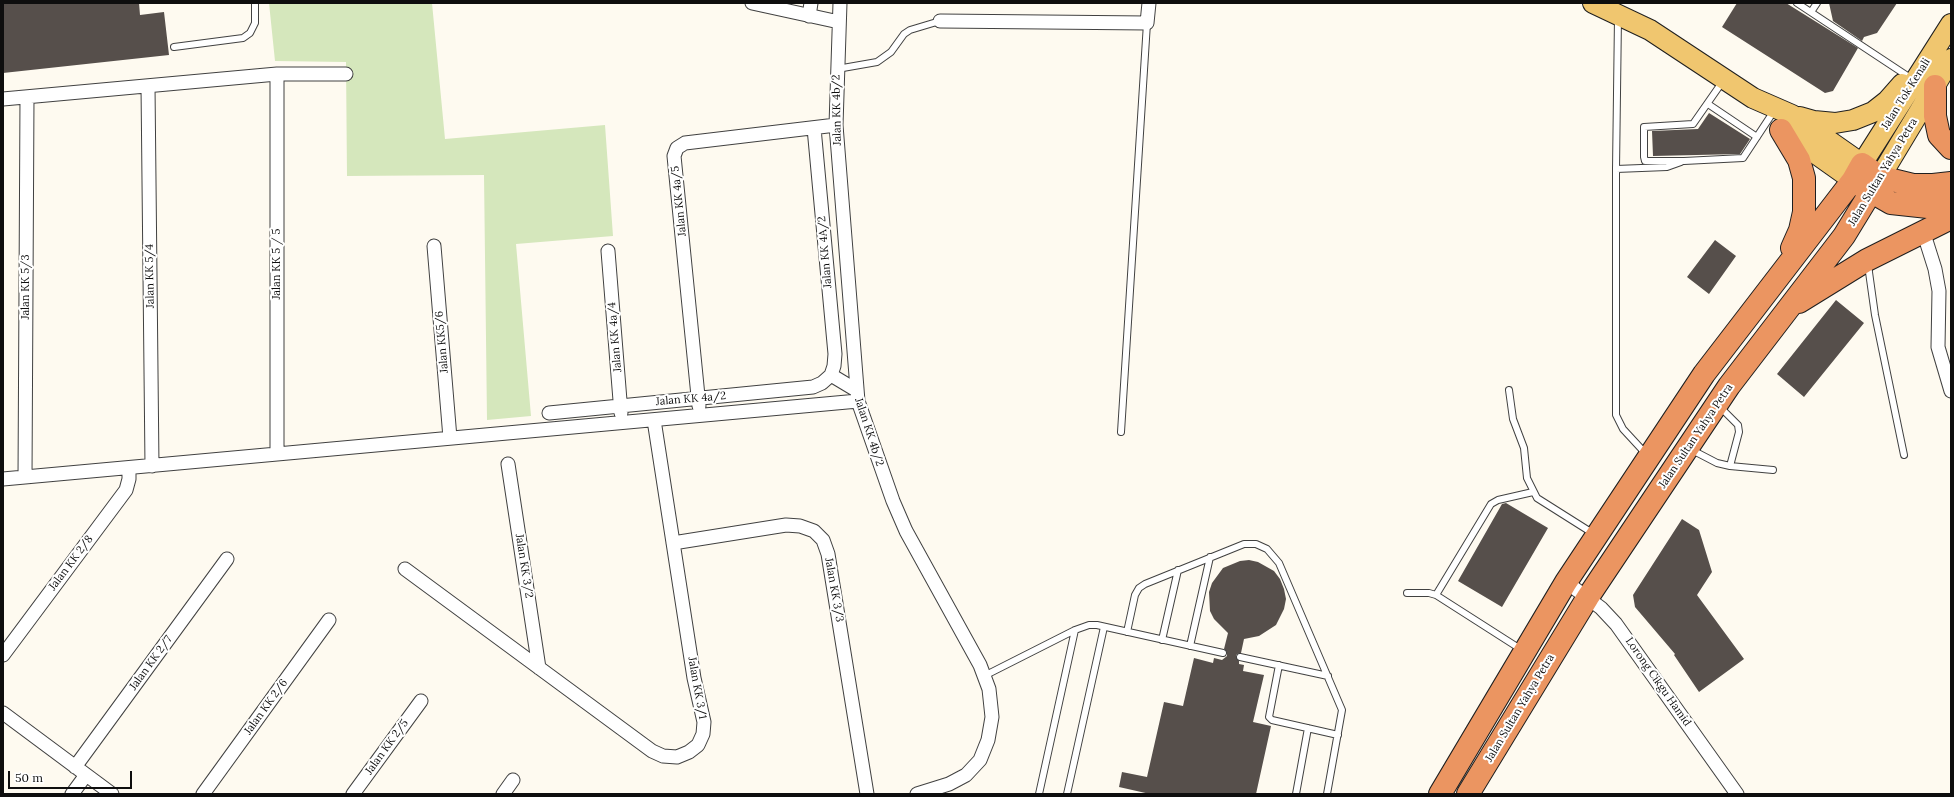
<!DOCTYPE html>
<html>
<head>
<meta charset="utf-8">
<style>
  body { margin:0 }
  #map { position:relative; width:1954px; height:797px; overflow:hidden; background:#fefaf0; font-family:Lora,serif }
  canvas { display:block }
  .frame { position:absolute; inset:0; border:4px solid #0e0e0e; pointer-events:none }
  .scale { position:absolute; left:8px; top:771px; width:124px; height:18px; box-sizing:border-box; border:2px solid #0e0e0e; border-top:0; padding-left:5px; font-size:12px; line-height:14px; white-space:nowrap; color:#0e0e0e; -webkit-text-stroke:3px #fff; paint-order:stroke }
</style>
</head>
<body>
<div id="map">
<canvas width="1954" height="797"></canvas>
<div class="frame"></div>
<div class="scale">50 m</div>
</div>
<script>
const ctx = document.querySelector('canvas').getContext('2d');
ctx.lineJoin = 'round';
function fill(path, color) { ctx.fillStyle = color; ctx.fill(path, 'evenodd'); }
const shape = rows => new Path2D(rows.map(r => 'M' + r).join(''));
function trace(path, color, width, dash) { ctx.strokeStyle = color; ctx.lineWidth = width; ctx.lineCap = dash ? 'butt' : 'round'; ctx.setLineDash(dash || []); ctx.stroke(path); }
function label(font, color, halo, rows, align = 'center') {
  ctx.font = font + ' Lora,serif'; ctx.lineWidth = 4; ctx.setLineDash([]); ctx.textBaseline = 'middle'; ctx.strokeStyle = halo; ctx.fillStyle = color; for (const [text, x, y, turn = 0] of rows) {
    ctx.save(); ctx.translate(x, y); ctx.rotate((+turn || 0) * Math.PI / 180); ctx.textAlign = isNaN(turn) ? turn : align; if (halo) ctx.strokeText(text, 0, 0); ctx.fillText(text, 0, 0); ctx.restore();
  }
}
fill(shape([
  [269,3,432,3,445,139,605,125,613,236,516,244,531,416,487,420,484,175,347,176,346,62,275,61]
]), '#d5e7bc');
fill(shape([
  [3,3,139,3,140,15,164,12,169,55,3,73],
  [1737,3,1786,3,1858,48,1833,91,1825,93,1722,27],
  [1829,3,1897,3,1877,33,1864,37,1862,41,1833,21],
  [1709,113,1750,139,1740,154,1653,156,1652,131,1698,129],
  [1715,240,1736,256,1709,294,1687,277],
  [1836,300,1864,323,1804,397,1777,374],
  [1506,503,1548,528,1502,607,1458,581,1502,504],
  [1682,519,1699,530,1712,572,1697,595,1744,659,1699,692,1674,655,1675,654,1635,607,1633,595],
  [1249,560,1258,562,1274,571,1280,579,1284,589,1286,599,1284,609,1276,625,1259,636,1244,639,1241,653,1237,654,1236,656,1239,661,1239,664,1244,665,1243,671,1264,675,1253,722,1271,726,1256,794,1150,794,1119,787,1122,772,1147,777,1164,702,1183,706,1194,658,1213,663,1214,658,1222,660,1227,656,1227,652,1224,649,1228,633,1214,619,1210,611,1209,592,1212,583,1223,568,1240,561]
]), '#564f4b');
const lane = shape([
  [1797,3,1909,77],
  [1811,12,1817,3],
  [1618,17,1616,169,1616,415,1623,429,1647,455],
  [174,47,243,38,250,33,255,23,255,3],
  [837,69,877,62,891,52,904,34,910,30,940,21],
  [1723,81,1693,124,1644,127,1644,157,1645,161,1684,161,1743,158,1770,117],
  [1708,104,1757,137],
  [1616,169,1667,167,1681,162],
  [1868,265,1875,315,1904,455],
  [1509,390,1513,419,1524,448,1527,478,1537,498,1594,534],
  [1121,432,1147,23],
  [1692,450,1717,463,1730,466,1739,432,1738,425,1719,406],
  [1730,466,1773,470],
  [1407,593,1429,593,1436,595,1522,650],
  [1436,595,1491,504,1498,500,1533,492],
  [1127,632,1135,595,1139,588,1145,584,1244,544,1256,544,1267,549,1279,563,1342,710,1327,794],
  [1162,640,1178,570],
  [1190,646,1210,557],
  [1240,657,1328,676],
  [1279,665,1269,717,1272,720,1338,735],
  [984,676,1075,630,1089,625,1097,625,1223,653],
  [1039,794,1075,630],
  [1067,794,1104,627],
  [1296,794,1308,728]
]);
const street = shape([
  [752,3,839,22],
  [840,3,836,125,858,401,893,501,906,531,980,665,989,689,992,717,988,740,980,760,966,775,949,784,917,794],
  [809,16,811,3],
  [940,21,1147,23,1149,3],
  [277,74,277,454],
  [148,86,152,466],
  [3,99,277,74,346,74],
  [1923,231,1935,269,1939,291,1938,347,1951,391],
  [434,246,450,438],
  [608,251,621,413],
  [831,375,856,390],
  [699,406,674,156,677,148,685,143,836,125],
  [549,413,813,387,822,383,831,375,834,366,835,354,814,128],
  [508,464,539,668],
  [25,477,27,97],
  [3,479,858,401],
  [673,543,786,525,800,526,814,531,823,540,828,554,867,794],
  [405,569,652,751,663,756,677,757,689,752,698,745,703,734,704,722,694,678,654,420],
  [1566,582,1601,608,1616,624,1737,794],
  [3,655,126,490,129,479,129,468],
  [3,713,112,794],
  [75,767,227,559],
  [72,794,86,775],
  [203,794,329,620],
  [353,794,421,701],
  [503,794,513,780]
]);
const primary = shape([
  [1593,3,1650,30,1753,98,1792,115,1862,164,1951,24],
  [1800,117,1814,121,1835,123,1853,120,1873,112,1887,101,1902,84],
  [1781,129,1853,180],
  [1880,177,1951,59]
]);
const highway = shape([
  [1935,86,1935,116,1939,135,1951,148],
  [1781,130,1799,160,1804,178,1804,212,1800,230,1792,248],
  [1858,184,1891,203,1928,207,1951,204],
  [1799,302,1867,260,1951,218],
  [1440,794,1566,582,1704,374,1853,180,1862,164,1880,177,1913,185,1933,185,1951,183],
  [1468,794,1588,597,1729,386,1844,236,1880,177]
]);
trace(lane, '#414141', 8);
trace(street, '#414141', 15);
trace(primary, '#1f1f1f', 22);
trace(highway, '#1f1f1f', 24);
trace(lane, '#fff', 6);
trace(street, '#fff', 13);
trace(primary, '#f0c66f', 20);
trace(highway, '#eb9561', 22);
label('11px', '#0e0e0e', '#fff', [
  ["Jalan Tok Kenali",1906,94,-58],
  ["Jalan KK 4b/2",837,110,-91],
  ["Jalan Sultan Yahya Petra",1883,172,-59],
  ["Jalan KK 4a/5",679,201,-96],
  ["Jalan KK 4A/2",825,252,-95],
  ["Jalan KK 5 / 5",277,264,-90],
  ["Jalan KK 5/4",150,276,-91],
  ["Jalan KK 5/3",26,287,-90],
  ["Jalan KK 4a/4",615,337,-95],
  ["Jalan KK5/6",442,342,-95],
  ["Jalan KK 4a/2",691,399,-5],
  ["Jalan KK 4b/2",869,432,72],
  ["Jalan Sultan Yahya Petra",1696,436,-56],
  ["Jalan KK 2/8",71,563,-53],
  ["Jalan KK 3/2",524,566,81],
  ["Jalan KK 3/3",834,590,80],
  ["Jalan KK 2/7",151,663,-54],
  ["Lorong Cikgu Hamid",1658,682,55],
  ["Jalan KK 3/1",697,688,80],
  ["Jalan KK 2/6",266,707,-54],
  ["Jalan Sultan Yahya Petra",1520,708,-59],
  ["Jalan KK 2/5",387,747,-54]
]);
</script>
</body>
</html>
